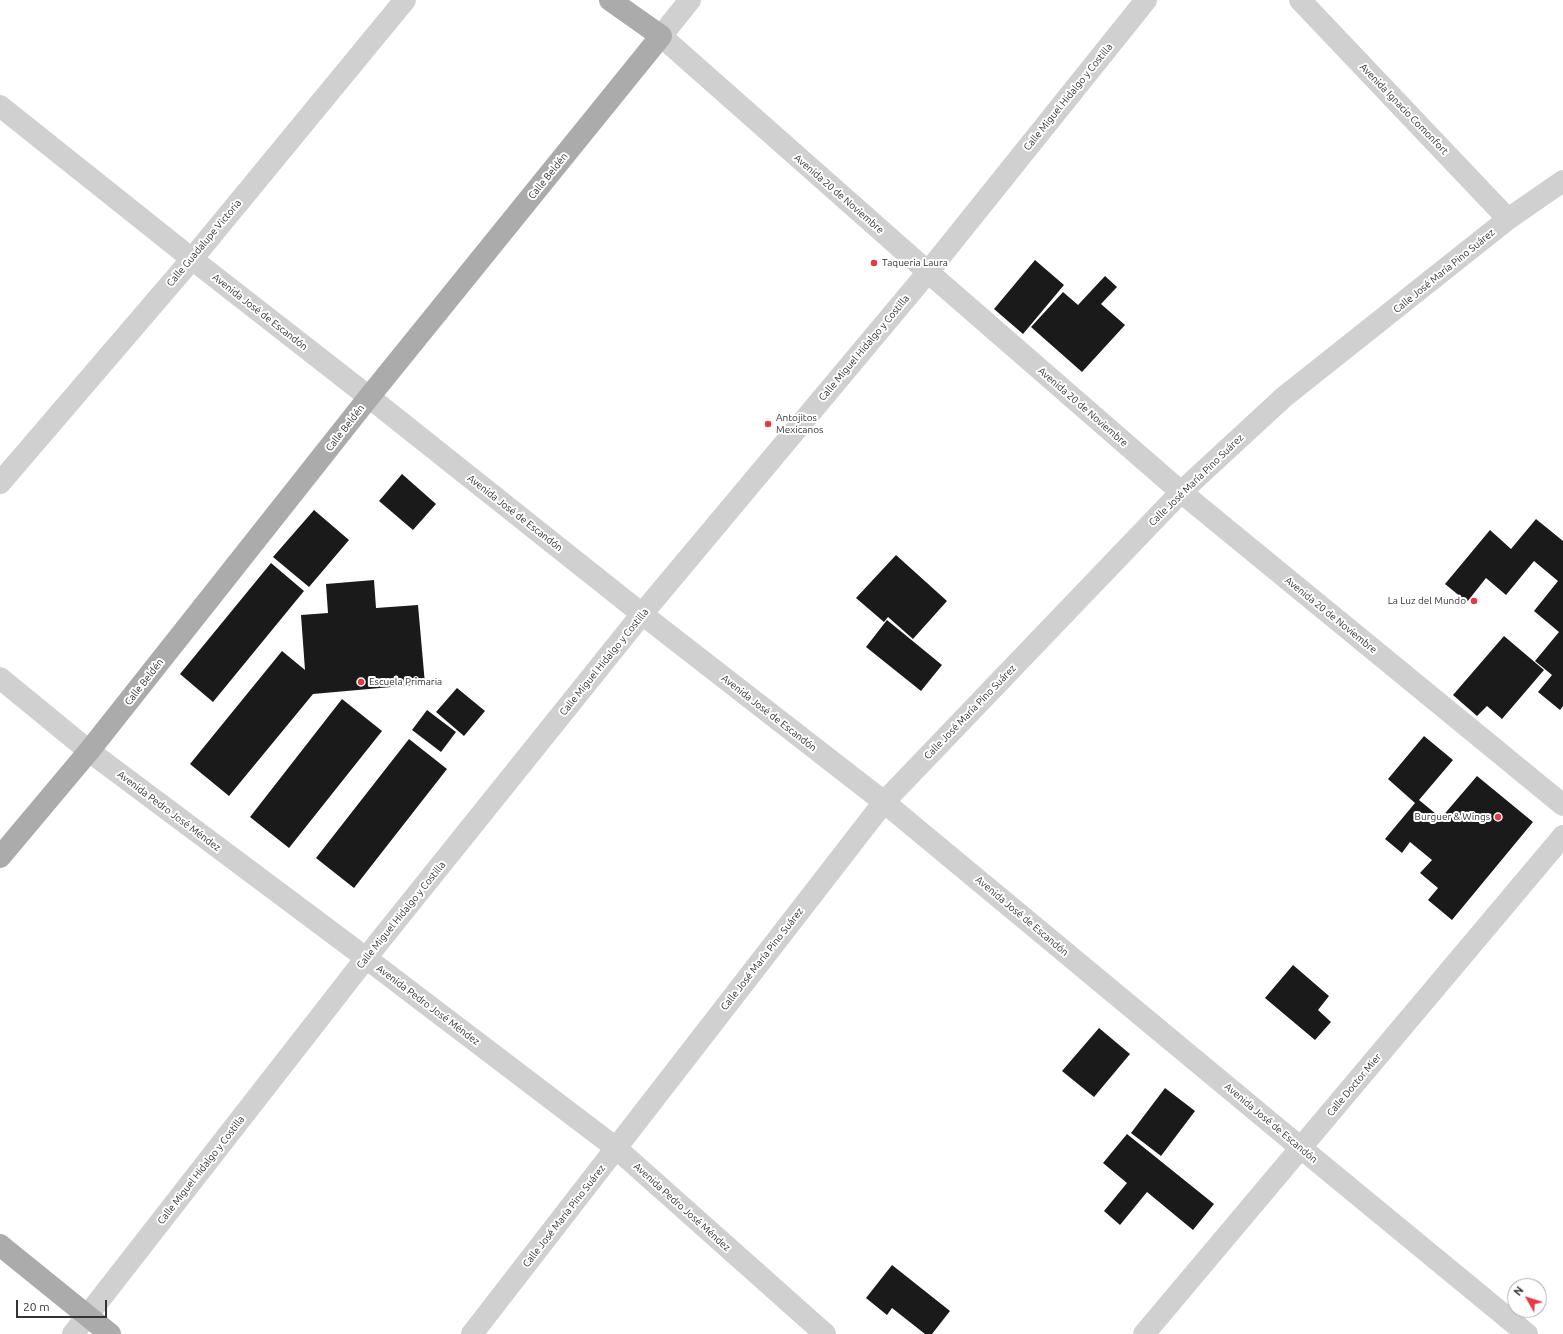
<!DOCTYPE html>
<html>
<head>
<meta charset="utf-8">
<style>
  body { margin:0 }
  #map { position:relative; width:1563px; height:1334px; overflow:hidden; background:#fff; font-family:Ubuntu,sans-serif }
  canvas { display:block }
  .north { position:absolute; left:1507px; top:1278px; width:40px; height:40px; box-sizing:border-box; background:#fff; border:1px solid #adadad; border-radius:50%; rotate:309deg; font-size:11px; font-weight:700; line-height:16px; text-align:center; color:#333 }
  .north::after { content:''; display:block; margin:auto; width:14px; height:18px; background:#e63946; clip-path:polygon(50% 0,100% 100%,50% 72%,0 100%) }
  .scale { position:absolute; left:16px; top:1300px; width:91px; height:18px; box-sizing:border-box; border:2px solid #333; border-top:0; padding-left:5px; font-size:12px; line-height:14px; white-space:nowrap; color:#333; -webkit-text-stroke:3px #fff; paint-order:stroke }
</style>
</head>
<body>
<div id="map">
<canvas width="1563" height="1334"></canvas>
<div class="north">N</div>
<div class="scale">20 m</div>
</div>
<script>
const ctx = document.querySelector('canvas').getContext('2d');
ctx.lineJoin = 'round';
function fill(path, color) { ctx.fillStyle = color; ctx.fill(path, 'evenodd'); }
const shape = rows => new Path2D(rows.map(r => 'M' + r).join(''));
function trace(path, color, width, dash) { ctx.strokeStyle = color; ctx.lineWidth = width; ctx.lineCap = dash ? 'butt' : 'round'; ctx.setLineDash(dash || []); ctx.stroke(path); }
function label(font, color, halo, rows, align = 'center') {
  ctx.font = font + ' Ubuntu,sans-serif'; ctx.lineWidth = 4; ctx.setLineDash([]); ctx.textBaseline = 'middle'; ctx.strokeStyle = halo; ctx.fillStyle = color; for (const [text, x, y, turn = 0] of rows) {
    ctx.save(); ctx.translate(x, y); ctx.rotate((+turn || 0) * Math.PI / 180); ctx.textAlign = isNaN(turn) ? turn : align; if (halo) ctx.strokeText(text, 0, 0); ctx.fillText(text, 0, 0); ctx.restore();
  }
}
fill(shape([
  [1035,260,1064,285,1023,334,994,309],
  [1105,276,1117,287,1101,304,1125,325,1082,372,1031,327,1063,292,1078,305],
  [402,474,436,504,413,530,379,501],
  [314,510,349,540,309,587,273,557],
  [1536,519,1563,541,1563,706,1560,710,1538,692,1552,675,1535,661,1559,632,1534,611,1558,581,1534,561,1506,595,1486,578,1467,602,1445,584,1490,530,1511,549],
  [896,555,947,601,913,639,888,617,884,622,856,598],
  [271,563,304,591,213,702,180,674],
  [374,580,376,608,418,605,425,684,313,694,229,796,190,764,282,651,305,670,301,615,328,613,326,584],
  [887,620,942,665,921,691,866,647],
  [1504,636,1544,670,1502,719,1487,706,1477,716,1453,695],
  [457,688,485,711,464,736,436,712],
  [342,699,382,731,289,848,250,817],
  [427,710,456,732,441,752,412,730],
  [1424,736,1453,760,1419,800,1441,818,1477,776,1533,822,1452,920,1428,900,1438,888,1420,873,1432,860,1410,842,1402,853,1385,839,1415,803,1388,779],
  [409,739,447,769,354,888,316,858],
  [1293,965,1329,996,1318,1010,1331,1022,1315,1040,1265,998],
  [1099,1028,1130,1054,1094,1097,1062,1071],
  [1165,1088,1195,1111,1161,1156,1131,1133],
  [1127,1134,1214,1204,1193,1230,1147,1192,1120,1225,1104,1211,1127,1183,1103,1163],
  [892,1265,950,1311,932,1334,925,1334,892,1308,887,1315,866,1298]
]), '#1a1a1a');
trace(shape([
  [690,0,661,36,928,272,1181,492,1563,805],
  [1300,0,1508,219],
  [0,106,192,259,369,397,642,614,884,802,1301,1148,1527,1334],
  [0,483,192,259,405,0],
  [0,678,89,751,366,958,616,1148,825,1334],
  [73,1334,366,958,642,614,928,272,1146,0],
  [472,1334,884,802,1181,492,1284,397,1508,219,1563,181],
  [1144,1334,1563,836]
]), '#d0d0d0', 22);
trace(shape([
  [0,857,89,751,369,397,661,36,610,0],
  [0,1245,110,1334]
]), '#ababab', 22);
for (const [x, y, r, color] of [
  [874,263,4,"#e63946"],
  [768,424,4,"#e63946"],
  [1474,601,4,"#e63946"],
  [361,682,4,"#e63946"],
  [1498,817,4,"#e63946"]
]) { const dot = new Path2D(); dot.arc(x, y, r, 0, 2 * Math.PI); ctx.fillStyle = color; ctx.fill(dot); trace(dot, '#fff', 1.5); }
label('10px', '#333', '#fff', [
  ["Calle Miguel Hidalgo y Costilla",1068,97,-51],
  ["Avenida Ignacio Comonfort",1404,109,46],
  ["Calle Beldén",548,176,-51],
  ["Avenida 20 de Noviembre",839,194,41],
  ["Calle Guadalupe Victoria",204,243,-50],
  ["Calle José María Pino Suárez",1444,271,-39],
  ["Avenida José de Escandón",260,312,38],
  ["Calle Miguel Hidalgo y Costilla",864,348,-50],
  ["Avenida 20 de Noviembre",1083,407,41],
  ["Calle Beldén",345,428,-52],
  ["Calle José María Pino Suárez",1196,480,-44],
  ["Avenida José de Escandón",515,513,38],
  ["Avenida 20 de Noviembre",1331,615,39],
  ["Calle Miguel Hidalgo y Costilla",604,662,-51],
  ["Calle Beldén",144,682,-52],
  ["Calle José María Pino Suárez",970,712,-46],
  ["Avenida José de Escandón",769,713,38],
  ["Avenida Pedro José Méndez",169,811,37],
  ["Calle Miguel Hidalgo y Costilla",401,915,-51],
  ["Avenida José de Escandón",1022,916,40],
  ["Calle José María Pino Suárez",762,959,-52],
  ["Avenida Pedro José Méndez",428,1005,37],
  ["Calle Doctor Mier",1354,1085,-50],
  ["Avenida José de Escandón",1271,1123,40],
  ["Calle Miguel Hidalgo y Costilla",201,1170,-52],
  ["Avenida Pedro José Méndez",682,1207,42],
  ["Calle José María Pino Suárez",564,1216,-52]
]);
label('10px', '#333', '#fff', [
  ["Taqueria Laura",882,263],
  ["Antojitos",776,418],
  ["Mexicanos",776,430],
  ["La Luz del Mundo",1466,601,"right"],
  ["Escuela Primaria",369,682],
  ["Burguer & Wings",1490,817,"right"]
], 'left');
</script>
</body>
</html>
